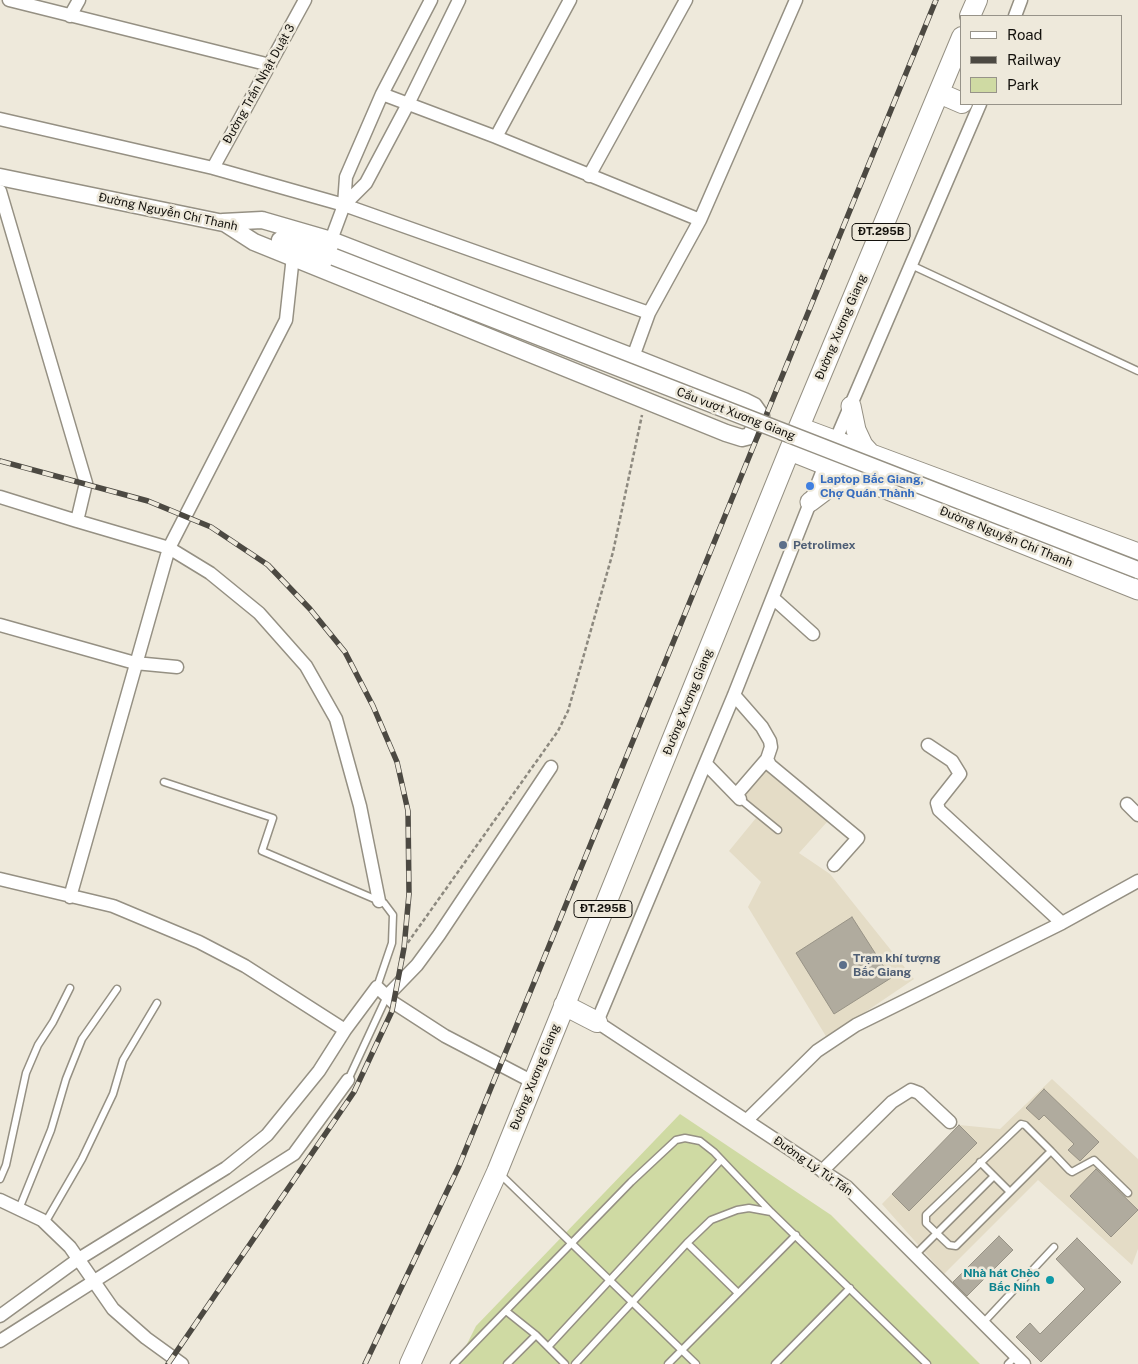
<!DOCTYPE html>
<html>
<head>
<meta charset="utf-8">
<style>
  body { margin:0 }
  #map { position:relative; width:1138px; height:1364px; overflow:hidden; background:#eee9db; font-family:"Public Sans",sans-serif }
  canvas { display:block }
  .legend { position:absolute; left:960px; top:15px; width:162px; height:90px; box-sizing:border-box; background:#eee9db; border:1px solid #979389; margin:0; padding:6px 9px; list-style:none; font-size:15px; color:#14120d }
  .legend li { display:flex; align-items:center; gap:10px; height:25px }
  .legend b { width:25px; border:1px solid #979389 }
</style>
</head>
<body>
<div id="map">
<canvas width="1138" height="1364"></canvas>
<ul class="legend">
<li><b style="height:6px;background:#fff"></b>Road</li>
<li><b style="height:6px;background:#4c4942"></b>Railway</li>
<li><b style="height:14px;background:#cfdaa3"></b>Park</li>
</ul>
</div>
<script>
const ctx = document.querySelector('canvas').getContext('2d');
ctx.lineJoin = 'round';
function fill(path, color) { ctx.fillStyle = color; ctx.fill(path, 'evenodd'); }
const shape = rows => new Path2D(rows.map(r => 'M' + r).join(''));
function trace(path, color, width, dash) { ctx.strokeStyle = color; ctx.lineWidth = width; ctx.lineCap = dash ? 'butt' : 'round'; ctx.setLineDash(dash || []); ctx.stroke(path); }
function label(font, color, halo, rows, align = 'center') {
  ctx.font = font + ' "Public Sans",sans-serif'; ctx.lineWidth = 5; ctx.setLineDash([]); ctx.textBaseline = 'middle'; ctx.strokeStyle = halo; ctx.fillStyle = color; for (const [text, x, y, turn = 0] of rows) {
    ctx.save(); ctx.translate(x, y); ctx.rotate((+turn || 0) * Math.PI / 180); ctx.textAlign = isNaN(turn) ? turn : align; if (halo) ctx.strokeText(text, 0, 0); ctx.fillText(text, 0, 0); ctx.restore();
  }
}
fill(shape([
  [778,763,836,812,799,853,830,874,914,979,827,1038,748,907,761,882,729,851,756,818,736,797,764,765],
  [1052,1079,1138,1159,1138,1249,1132,1265,1038,1180,944,1274,882,1204,959,1125,1000,1129]
]), '#e4dcc6');
fill(shape([
  [680,1114,831,1215,980,1364,457,1364,476,1326]
]), '#cfdaa3');
const building = shape([
  [852,917,891,978,834,1014,796,953,852,917],
  [1044,1089,1099,1142,1080,1161,1068,1150,1074,1144,1044,1115,1039,1120,1026,1108,1044,1089],
  [959,1125,977,1143,909,1211,892,1194,959,1125],
  [1096,1169,1138,1210,1111,1237,1070,1196,1096,1169],
  [999,1236,1013,1250,967,1296,953,1282,999,1236],
  [1077,1238,1121,1282,1041,1362,1016,1337,1030,1323,1040,1334,1085,1289,1056,1259,1077,1238]
]);
fill(building, '#b0ab9e');
trace(building, '#989386', 1);
const service = shape([
  [911,265,1138,371],
  [164,782,273,818,262,851,384,903,393,915,392,943,377,987],
  [740,799,778,830],
  [348,1080,387,996],
  [1051,1151,956,1246,949,1245,926,1223,926,1215,1021,1124,1025,1125,1051,1151,1069,1170,1072,1172,1094,1160,1128,1193],
  [980,1162,1010,1192],
  [499,1173,696,1364],
  [0,1179,6,1165,26,1073,38,1045,53,1022,70,988],
  [19,1209,51,1130,66,1079,82,1039,117,989],
  [45,1223,82,1159,113,1094,123,1060,157,1003],
  [687,1243,738,1293],
  [914,1256,994,1176],
  [506,1311,536,1335,565,1364],
  [983,1323,1054,1247],
  [548,1347,721,1160],
  [454,1364,631,1182,676,1140,685,1138,700,1141,714,1152,771,1212,927,1364],
  [507,1364,536,1335],
  [575,1364,687,1243,711,1220,737,1210,749,1208,771,1212],
  [668,1364,796,1235],
  [775,1364,850,1288],
  [1008,1364,1016,1356]
]);
const minor = shape([
  [9,0,270,65],
  [70,16,79,0],
  [1015,16,1021,0],
  [382,94,496,137,700,220],
  [980,104,825,465,734,695,597,1022,847,1187,1024,1364],
  [0,119,213,168,344,205,649,313],
  [496,137,570,0],
  [213,168,305,0],
  [589,176,686,0],
  [344,205,366,183,408,104,459,0],
  [331,240,344,205,346,177,382,94,431,0],
  [633,357,649,313,700,220,796,0],
  [0,497,77,521,86,483,0,191],
  [77,521,169,548,210,573,259,613,306,666,336,719,360,806,379,901],
  [773,598,813,634],
  [0,625,135,663,177,667],
  [734,695,762,727,770,741,771,747,767,759,770,765,858,838,834,865],
  [928,745,952,761,960,774,937,803,939,810,1062,923],
  [706,764,740,799],
  [736,795,767,759],
  [1127,804,1138,815],
  [0,879,113,906,199,942,245,966,345,1030],
  [70,897,169,548,286,320,293,256],
  [387,996,417,965,439,935,551,767],
  [747,1120,817,1051,856,1025,1062,923,1138,881],
  [822,1171,892,1102,911,1090,919,1093,950,1122],
  [0,1200,42,1220,70,1247,113,1309,146,1338,182,1364],
  [0,1316,77,1260,226,1168,267,1135,319,1071,345,1030,377,987,394,1003,445,1036,533,1082],
  [0,1341,294,1154,348,1080]
]);
const tertiary = shape([
  [0,177,233,225],
  [262,220,331,240,633,357,744,401,754,406,761,416,750,436,742,438,726,433,254,242,223,222,262,220],
  [280,240,334,257]
]);
const secondary = shape([
  [851,406,856,430,863,445,872,455],
  [799,427,1138,553],
  [790,451,1138,590],
  [810,502,826,490,840,483,861,479]
]);
const primary = shape([
  [970,16,977,0],
  [939,93,962,103],
  [564,1005,597,1022],
  [410,1364,497,1172,799,427,962,37]
]);
trace(service, '#959083', 9);
trace(minor, '#959083', 15);
trace(tertiary, '#959083', 19);
trace(secondary, '#959083', 21);
trace(primary, '#959083', 22);
trace(shape([
  [404,948,558,731,568,711,613,552,642,415]
]), '#8d897f', 2.5, [4, 2.5]);
trace(service, '#fff', 6);
trace(minor, '#fff', 12);
trace(tertiary, '#fff', 16);
trace(secondary, '#fff', 19);
trace(primary, '#fff', 20);
const rail = shape([
  [0,461,148,501,211,527,268,565,310,609,345,652,373,706,397,762,408,811,409,894,404,948,392,1011,354,1092,168,1364],
  [365,1364,459,1166,936,0]
]);
trace(rail, '#4c4942', 5.5);
trace(rail, '#eee9db', 4, [11]);
const tertiaryBridge = shape([
  [334,257,1138,570]
]);
trace(tertiaryBridge, '#959083', 19, []);
trace(tertiaryBridge, '#fff', 16);
for (const [x, y, r, color] of [
  [810,486,5,"#3f7fe0"],
  [783,545,5,"#5c6f8a"],
  [843,965,5,"#5c6f8a"],
  [1050,1280,5,"#0f9aa8"]
]) { const dot = new Path2D(); dot.arc(x, y, r, 0, 2 * Math.PI); ctx.fillStyle = color; ctx.fill(dot); trace(dot, '#eee9db', 2); }
for (const [x, y, w] of [
  [881,232,58],
  [603,909,58]
]) { const box = new Path2D(); box.roundRect(x - w / 2, y - 8.5, w, 17, 4); ctx.fillStyle = '#eee9db'; ctx.fill(box); trace(box, '#14120d', 1); }
label('bold 11px', '#14120d', null, [
  ["ĐT.295B",881,232],
  ["ĐT.295B",603,909]
]);
label('12px', '#14120d', '#eee9db', [
  ["Đường Trần Nhật Duật 3",259,84,-61],
  ["Đường Nguyễn Chí Thanh",168,212,12],
  ["Đường Xương Giang",841,327,-67],
  ["Cầu vượt Xương Giang",736,414,21],
  ["Đường Nguyễn Chí Thanh",1006,537,22],
  ["Đường Xương Giang",688,702,-68],
  ["Đường Xương Giang",535,1077,-68],
  ["Đường Lý Tử Tấn",813,1166,35]
]);
label('bold 12px', '#366cbe', '#eee9db', [
  ["Laptop Bắc Giang,",820,479],
  ["Chợ Quán Thành",820,493]
], 'left');
label('bold 12px', '#4e5e75', '#eee9db', [
  ["Petrolimex",793,545],
  ["Trạm khí tượng",853,958],
  ["Bắc Giang",853,972]
], 'left');
label('bold 12px', '#0d838f', '#eee9db', [
  ["Nhà hát Chèo",1040,1273],
  ["Bắc Ninh",1040,1287]
], 'right');
</script>
</body>
</html>
